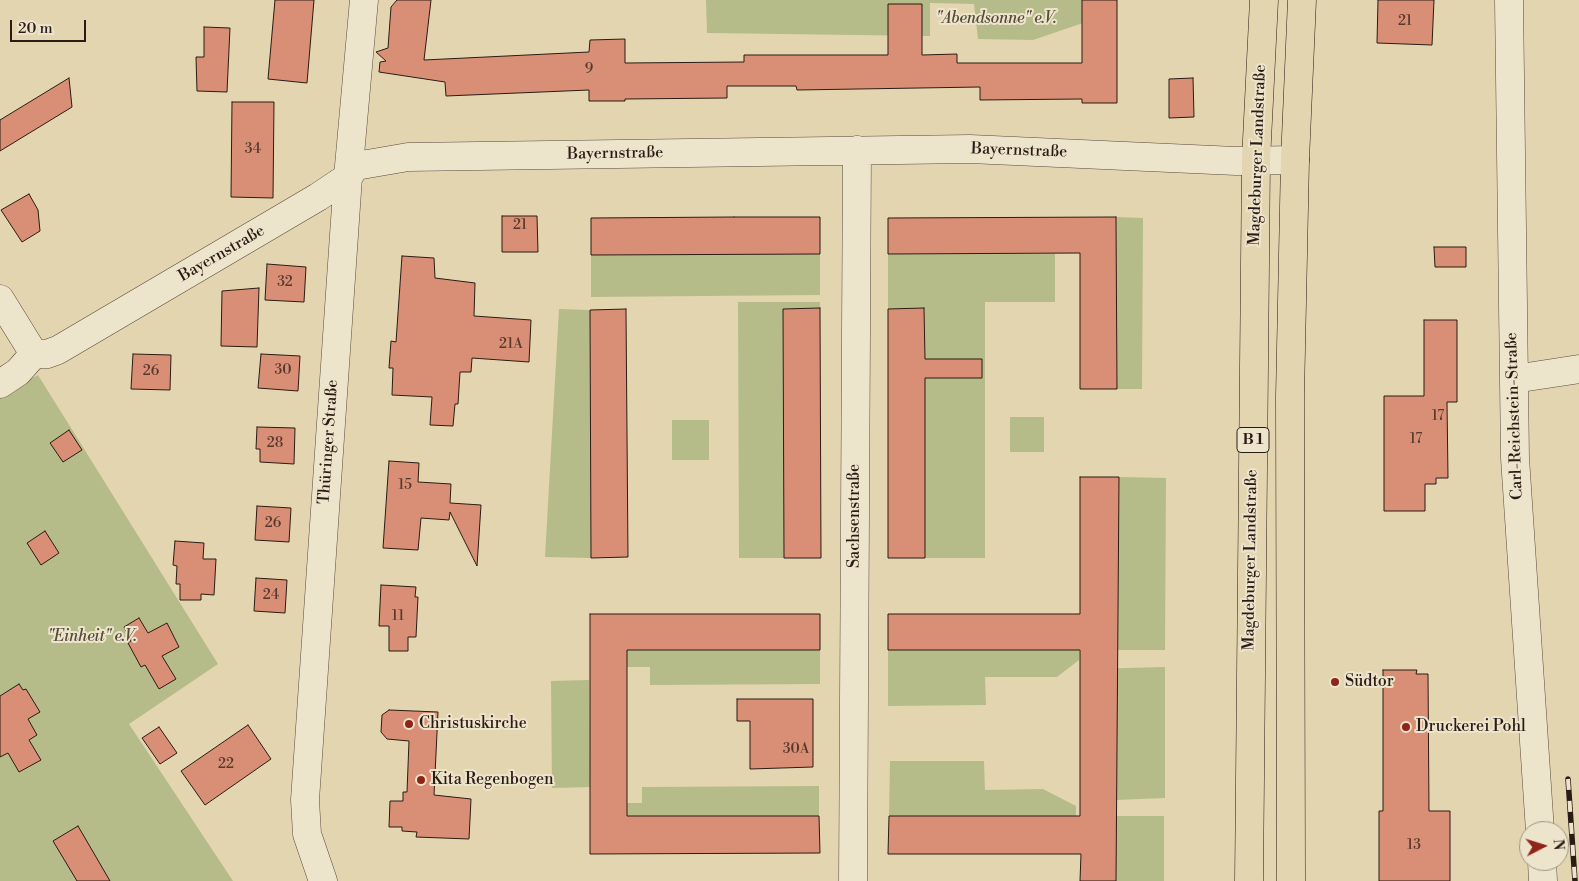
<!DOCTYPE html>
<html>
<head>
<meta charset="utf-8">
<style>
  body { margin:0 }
  #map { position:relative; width:1579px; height:881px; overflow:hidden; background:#e3d5b0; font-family:"Libre Bodoni",serif }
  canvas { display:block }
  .north { position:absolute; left:1519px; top:821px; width:50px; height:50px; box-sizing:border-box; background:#ede4cc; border:1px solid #9f9483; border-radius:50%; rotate:85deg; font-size:14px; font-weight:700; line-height:20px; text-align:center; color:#2b1b15 }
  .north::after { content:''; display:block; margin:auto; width:18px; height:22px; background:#8f2418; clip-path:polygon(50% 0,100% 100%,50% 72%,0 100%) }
  .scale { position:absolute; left:10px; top:20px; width:76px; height:22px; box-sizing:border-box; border:2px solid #2b1b15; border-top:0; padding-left:6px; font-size:15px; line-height:18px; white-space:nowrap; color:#2b1b15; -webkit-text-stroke:4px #ede4cc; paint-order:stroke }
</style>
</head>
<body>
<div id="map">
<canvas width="1579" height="881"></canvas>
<div class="north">N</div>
<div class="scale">20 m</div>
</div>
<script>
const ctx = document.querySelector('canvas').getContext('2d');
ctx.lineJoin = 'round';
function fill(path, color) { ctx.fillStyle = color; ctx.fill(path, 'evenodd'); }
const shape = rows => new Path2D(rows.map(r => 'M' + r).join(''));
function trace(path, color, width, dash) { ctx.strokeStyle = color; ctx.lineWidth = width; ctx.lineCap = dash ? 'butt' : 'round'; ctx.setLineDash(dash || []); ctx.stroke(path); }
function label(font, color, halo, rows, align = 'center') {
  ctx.font = font + ' "Libre Bodoni",serif'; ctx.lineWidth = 4; ctx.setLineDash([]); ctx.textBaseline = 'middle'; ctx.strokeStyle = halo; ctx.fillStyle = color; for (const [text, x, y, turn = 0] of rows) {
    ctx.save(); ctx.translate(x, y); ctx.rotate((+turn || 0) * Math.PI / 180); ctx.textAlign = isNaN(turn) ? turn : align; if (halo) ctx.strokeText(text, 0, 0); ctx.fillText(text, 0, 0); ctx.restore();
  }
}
fill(shape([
  [706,0,1084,0,1083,23,1033,40,978,39,974,4,930,3,930,36,707,33],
  [1116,217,1143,218,1142,389,1117,389],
  [820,254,820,295,591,297,591,255],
  [888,254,1055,254,1055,302,985,302,985,558,925,558,924,309,888,309],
  [738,302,820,302,820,308,783,309,784,558,739,558],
  [559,309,590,310,591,558,545,557],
  [38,375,218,664,129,724,233,881,0,881,0,395],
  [1010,417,1044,417,1044,452,1010,452],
  [672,420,709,420,709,460,672,460],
  [1119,477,1166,478,1165,650,1118,650],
  [590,650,820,650,820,684,650,685,650,667,590,667],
  [888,650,1079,650,1079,660,1057,677,985,677,986,705,888,706],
  [1165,667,1165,798,1092,801,1080,787,1117,788,1117,680,1087,669],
  [589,680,590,787,552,788,551,681],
  [890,761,984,761,985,790,1043,789,1076,806,1076,816,889,816],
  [819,786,819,816,590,816,590,803,642,803,642,787],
  [1116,816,1164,816,1164,881,1116,881]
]), '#b6bc89');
const building = shape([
  [275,0,314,0,307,83,268,79,275,0],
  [397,0,431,0,424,60,589,52,590,40,625,39,625,63,744,62,744,55,888,55,888,4,922,4,922,55,957,54,957,63,1082,63,1082,0,1117,0,1117,103,1082,103,1082,99,980,100,980,87,797,90,796,86,727,86,727,98,625,99,625,101,589,101,589,90,446,96,445,82,379,72,380,62,386,61,376,52,388,48,391,7,397,0],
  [1378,0,1434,0,1432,45,1377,43,1378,0],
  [204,27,230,28,227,92,197,91,196,57,204,57,204,27],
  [69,78,72,107,0,151,0,120,69,78],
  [1193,78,1194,117,1169,118,1169,79,1193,78],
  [232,102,274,102,273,198,231,197,232,102],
  [29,194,38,210,40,231,22,242,1,210,29,194],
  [502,216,537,216,538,252,502,252,502,216],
  [734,217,820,217,820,254,591,255,591,218,734,217],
  [1116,217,1117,389,1080,389,1080,253,888,254,888,218,1116,217],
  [1434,247,1466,247,1466,267,1435,267,1434,247],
  [402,256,434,258,435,278,475,283,474,316,531,320,529,362,472,358,471,372,460,372,458,404,455,404,453,426,430,425,432,397,392,395,393,368,389,368,391,341,396,342,402,256],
  [267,264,306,267,304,302,265,300,267,264],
  [259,288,257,347,221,346,222,291,259,288],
  [820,308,821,558,784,558,783,309,820,308],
  [924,308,925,359,982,359,982,378,925,378,925,558,888,558,888,309,924,308],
  [626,309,628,557,591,558,590,310,626,309],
  [1424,320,1457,320,1457,402,1447,402,1448,478,1436,478,1436,484,1425,484,1425,511,1384,511,1384,396,1424,396,1424,320],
  [133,354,171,355,170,390,131,389,133,354],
  [261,354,300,356,298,391,258,388,261,354],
  [257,427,295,428,294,464,260,462,260,449,256,449,257,427],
  [69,430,82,450,63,462,50,443,69,430],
  [389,461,419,463,418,482,451,484,450,503,481,505,477,566,450,512,449,520,421,518,418,550,383,548,389,461],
  [1080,477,1119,477,1116,881,1080,881,1081,854,888,854,889,816,1080,816,1080,650,888,650,888,614,1080,614,1080,477],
  [257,506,291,508,289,542,255,540,257,506],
  [45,531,59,553,41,565,27,543,45,531],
  [175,541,204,543,203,559,216,559,214,595,201,594,201,600,180,600,180,584,176,584,177,566,173,565,175,541],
  [256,578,287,580,285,613,254,611,256,578],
  [381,585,416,587,415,597,418,597,416,637,408,637,408,651,389,651,389,626,379,626,381,585],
  [590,614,820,614,820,650,627,650,627,816,819,816,820,853,590,854,590,614],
  [139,618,148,633,167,623,179,647,162,656,176,679,159,689,145,665,141,667,128,643,131,641,124,627,139,618],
  [1383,670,1417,670,1416,674,1428,674,1429,811,1450,811,1450,881,1379,881,1379,811,1383,811,1383,670],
  [19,684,23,690,26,689,40,712,28,719,37,735,29,740,41,760,19,772,8,753,0,757,0,696,19,684],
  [737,699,813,699,813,767,750,769,750,721,737,721,737,699],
  [389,710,438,712,434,795,471,799,469,839,416,837,417,832,402,831,402,827,389,827,390,801,403,801,403,792,407,792,409,741,387,739,381,732,382,715,389,710],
  [248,725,271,759,205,805,181,771,248,725],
  [159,727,177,753,160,764,142,738,159,727],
  [78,826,110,881,77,881,53,841,78,826]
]);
fill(building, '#d88f75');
trace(building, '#2b1b15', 1);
const street = shape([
  [1509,0,1515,458,1540,831],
  [0,299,34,354],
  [1514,379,1579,369],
  [0,384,18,372,34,354,47,354,58,350,318,197,348,177,356,166,408,157,970,149,1236,161,1295,160],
  [1542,861,1543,881],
  [323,881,307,834,305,800,348,177,364,0],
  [853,881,857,150]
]);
const primary = shape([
  [1249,881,1256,160,1264,0],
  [1291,881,1290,396,1295,160,1302,0]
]);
trace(street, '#594a3c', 29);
trace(primary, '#2b1b15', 29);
trace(street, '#ede4cc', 28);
trace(primary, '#e3d5b0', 28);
const rail = shape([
  [1568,779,1575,881]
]);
trace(rail, '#2b1b15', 5.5);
trace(rail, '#ede4cc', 4, [11]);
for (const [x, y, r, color] of [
  [1335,682,5,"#8f2418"],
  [409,724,5,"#8f2418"],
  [1406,727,5,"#8f2418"],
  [421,780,5,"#8f2418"]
]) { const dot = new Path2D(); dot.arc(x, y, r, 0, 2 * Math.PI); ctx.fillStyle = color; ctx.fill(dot); trace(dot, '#ede4cc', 2); }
label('14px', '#56382d', null, [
  ["21",1405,22],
  ["9",589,70],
  ["34",253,150],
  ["21",520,226],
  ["32",285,283],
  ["21A",511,345],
  ["30",283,371],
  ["26",151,372],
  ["17",1438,417],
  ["17",1416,440],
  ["28",275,444],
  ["15",405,486],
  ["26",273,524],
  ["24",271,596],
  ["11",398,617],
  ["30A",796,750],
  ["22",226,765],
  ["13",1414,846]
]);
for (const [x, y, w] of [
  [1253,440,32]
]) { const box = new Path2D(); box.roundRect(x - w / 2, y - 12.5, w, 25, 4); ctx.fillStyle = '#ede4cc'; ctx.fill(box); trace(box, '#2b1b15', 1); }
label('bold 15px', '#2b1b15', null, [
  ["B 1",1253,440]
]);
label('italic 16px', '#554b38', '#ede4cc', [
  ["\"Abendsonne\" e.V.",996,19],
  ["\"Einheit\" e.V.",92,637]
]);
label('16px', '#2b1b15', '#ede4cc', [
  ["Bayernstraße",1019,151,2],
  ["Bayernstraße",615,154,-1],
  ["Magdeburger Landstraße",1258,155,-88],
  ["Bayernstraße",222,254,-30],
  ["Carl-Reichstein-Straße",1515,416,-92],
  ["Thüringer Straße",329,442,-86],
  ["Sachsenstraße",855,516,-90],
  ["Magdeburger Landstraße",1251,560,-89]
]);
label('16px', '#2b1b15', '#ede4cc', [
  ["Südtor",1345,682],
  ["Christuskirche",419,724],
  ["Druckerei Pohl",1416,727],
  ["Kita Regenbogen",431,780]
], 'left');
</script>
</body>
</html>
